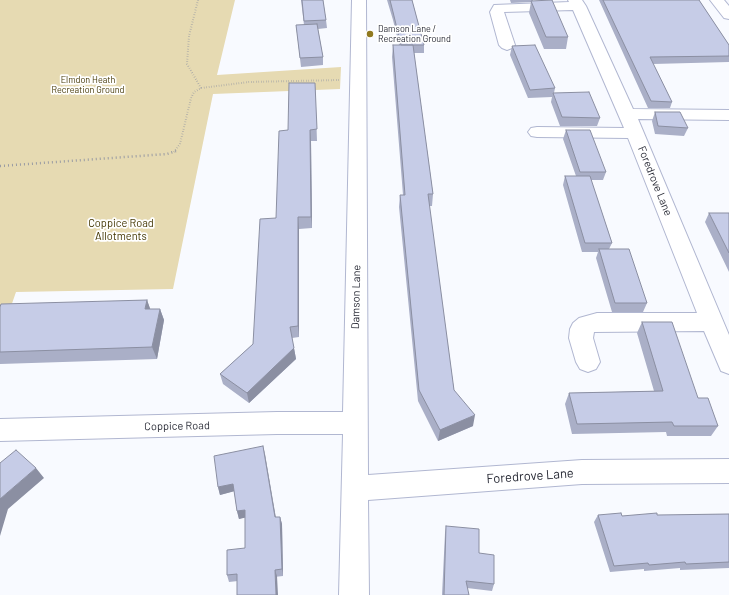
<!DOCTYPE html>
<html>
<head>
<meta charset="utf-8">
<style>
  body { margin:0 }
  canvas { display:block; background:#f8faff }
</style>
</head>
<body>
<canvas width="729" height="595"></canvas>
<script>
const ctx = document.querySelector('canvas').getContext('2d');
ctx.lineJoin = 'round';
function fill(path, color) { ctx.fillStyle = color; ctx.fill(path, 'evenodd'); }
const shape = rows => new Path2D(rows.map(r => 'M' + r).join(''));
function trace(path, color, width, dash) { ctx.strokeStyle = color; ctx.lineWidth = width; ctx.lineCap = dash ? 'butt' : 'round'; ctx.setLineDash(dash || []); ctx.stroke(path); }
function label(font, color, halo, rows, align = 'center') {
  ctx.font = font + ' Barlow,sans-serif'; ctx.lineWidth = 3.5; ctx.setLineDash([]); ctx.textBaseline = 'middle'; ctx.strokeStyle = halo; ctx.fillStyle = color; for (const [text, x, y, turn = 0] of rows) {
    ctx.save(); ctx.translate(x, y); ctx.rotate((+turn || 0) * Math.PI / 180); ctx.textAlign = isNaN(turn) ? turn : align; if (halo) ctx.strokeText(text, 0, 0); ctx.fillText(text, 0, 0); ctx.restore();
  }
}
fill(shape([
  [0,0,235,0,217,75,341,67,340,89,213,94,173,289,16,292,0,338]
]), '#e6dab2');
const minor = shape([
  [352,0,366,0,368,475,582,460,729,459,729,483,582,484,368,500,369,595,339,595,343,434,277,434,0,441,0,419,277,412,343,412,352,0],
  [568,0,582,0,586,6,633,109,729,110,729,120,638,119,729,335,729,374,721,371,704,331,594,332,593,338,600,362,596,369,588,372,580,369,576,362,569,338,570,329,573,323,579,318,597,313,697,313,628,138,537,137,531,136,528,132,531,128,537,127,624,128,573,10,504,12,515,45,512,48,507,50,502,48,499,45,490,12,494,5,569,2,568,0],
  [710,0,724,0,729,6,729,19,724,18,710,0]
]);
trace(minor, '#b1b7d1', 2);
trace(shape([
  [198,0,189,36,187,64,201,88],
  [174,152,180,144,191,98,194,92,201,88,249,82,339,80]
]), '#999ba3', 2, [0.5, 2]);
trace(shape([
  [0,166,167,154,176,151]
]), '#999ba3', 2.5, [1, 3]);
fill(minor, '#fff');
fill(shape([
  [301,0,323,0,326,20,327,28,318,29,323,57,323,65,301,67,296,25,304,25],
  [387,0,412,0,424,45,424,53,414,53,433,194,432,206,429,206,454,390,473,426,438,441,418,401,399,207,400,195,403,195,392,57,393,45,399,45,393,20],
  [510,0,533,0,533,1,568,37,566,49,544,49,529,13,531,2,511,3],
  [599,0,699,0,729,45,729,62,653,64,672,102,670,108,648,108],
  [512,46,555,88,554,93,600,118,597,126,560,126,551,102,552,97,528,98,510,55],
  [315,83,317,141,311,141,312,228,299,229,299,337,292,338,296,359,249,403,223,384,220,374,253,344,276,218],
  [655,112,688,128,684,136,655,134,652,121],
  [566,130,606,172,603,180,591,180,612,243,609,249,647,303,643,312,612,312,596,258,598,252,582,252,563,185,565,176,576,176,563,139],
  [709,213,729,213,729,272,705,222],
  [147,300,150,309,160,309,164,320,157,359,0,364,0,307],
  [642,322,718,426,711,436,667,436,666,432,572,434,565,404,569,393,654,391,637,333],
  [263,446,275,517,280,517,282,524,283,576,229,582,227,575,245,548,245,517,239,519,237,511,234,491,220,495,218,487],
  [729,514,729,568,680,570,680,568,644,571,644,569,610,572,594,522,598,515,622,516],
  [446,526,479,553,494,584,492,591,467,588,469,595,442,595,445,533]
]), '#aaafc7');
fill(shape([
  [310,130,311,141,312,228,311,217],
  [298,217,299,229,299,337,298,326],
  [147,300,151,311,145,309],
  [160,309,164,320,157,359,152,347],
  [294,348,296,359,249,403,247,393],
  [475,415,473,426,438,441,440,430],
  [263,446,265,454,277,524,275,517],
  [36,468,44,478,8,509,0,536,0,499],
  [233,484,235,491,220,495,218,487],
  [245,510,248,517,239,519,237,511],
  [280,517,282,524,283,576,282,569],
  [275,570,277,576,278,595,276,595]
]), '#8b8fa2');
const building = shape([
  [302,0,323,0,326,20,304,21,302,0],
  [390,0,412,0,424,45,401,45,393,12,390,0],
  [552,0,568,37,546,37,531,1,552,0],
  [603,0,699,0,729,45,729,56,650,57,672,102,651,101,603,0],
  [317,24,323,57,300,58,296,25,317,24],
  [393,45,413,45,433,194,428,194,454,390,475,415,440,430,419,390,400,195,405,195,393,45],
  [535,45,555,88,530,90,512,46,535,45],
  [289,83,315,83,317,129,310,130,311,217,298,217,298,326,290,327,294,348,247,393,220,374,253,344,260,219,276,218,279,131,288,130,289,83],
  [589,92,600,118,562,117,553,93,589,92],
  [655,112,680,112,688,128,658,126,655,112],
  [566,130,590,130,606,172,580,172,566,130],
  [565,176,590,176,612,243,585,243,565,176],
  [709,213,729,213,729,253,709,213],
  [599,249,629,249,647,303,615,303,599,249],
  [147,300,145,309,160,309,152,347,0,352,0,307,1,304,147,300],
  [642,322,672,322,698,398,708,398,718,426,674,426,672,422,577,424,569,393,663,391,642,322],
  [263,446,275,517,280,517,282,569,275,570,276,595,237,595,237,574,227,575,227,550,245,548,245,510,237,511,233,484,218,487,214,456,263,446],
  [16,450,36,468,0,499,0,463,16,450],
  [621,513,622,516,657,513,657,515,729,514,729,562,686,564,685,562,649,565,648,563,614,566,598,515,621,513],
  [446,526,479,529,479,553,494,555,494,584,466,581,469,595,444,595,446,526]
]);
fill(building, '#c6cce7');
trace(building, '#8b8fa2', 1);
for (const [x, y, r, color] of [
  [370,34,4,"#90791f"]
]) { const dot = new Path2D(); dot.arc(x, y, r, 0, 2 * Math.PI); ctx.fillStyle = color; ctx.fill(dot); trace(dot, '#fff', 1.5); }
label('9px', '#2a2c37', '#fff', [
  ["Damson Lane /",378,29],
  ["Recreation Ground",378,39]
], 'left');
label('9px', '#453805', '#fff', [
  ["Elmdon Heath",88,80],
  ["Recreation Ground",88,90]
]);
label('11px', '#2a2c37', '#fff', [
  ["Foredrove Lane",655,181,68],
  ["Damson Lane",356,297,-89],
  ["Coppice Road",177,426,-1]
]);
label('11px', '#453805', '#fff', [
  ["Coppice Road",121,223],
  ["Allotments",121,236]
]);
label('13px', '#2a2c37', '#fff', [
  ["Foredrove Lane",530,476,-4]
]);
</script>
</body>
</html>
